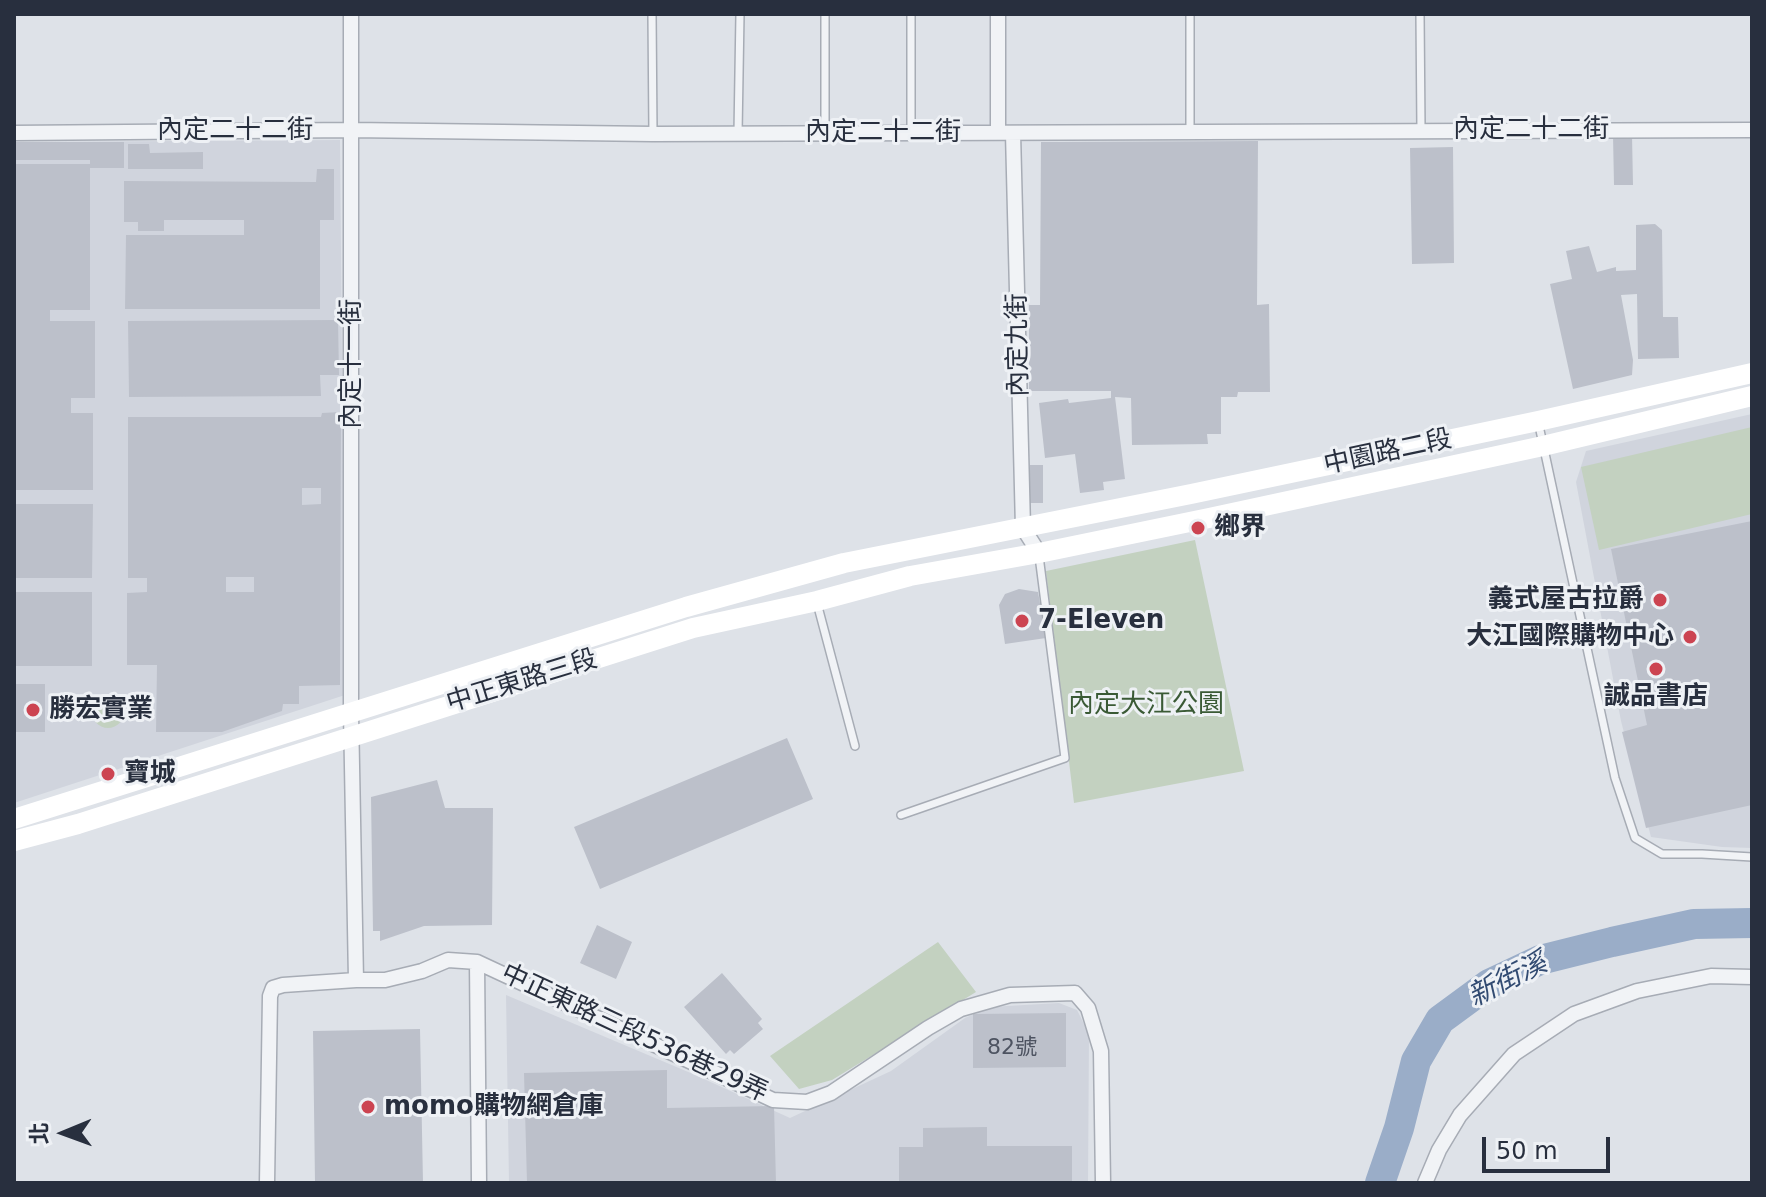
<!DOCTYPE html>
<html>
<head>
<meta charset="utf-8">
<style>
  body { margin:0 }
  #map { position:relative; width:1766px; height:1197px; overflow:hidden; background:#dee2e8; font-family:"DejaVu Sans","Noto Sans TC",sans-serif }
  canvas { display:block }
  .frame { position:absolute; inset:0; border:16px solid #282f3e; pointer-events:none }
  .north { position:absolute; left:24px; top:1093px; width:80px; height:80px; -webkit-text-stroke:6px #eef1f5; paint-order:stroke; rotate:269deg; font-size:22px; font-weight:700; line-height:32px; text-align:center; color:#282f3e }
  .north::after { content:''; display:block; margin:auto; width:28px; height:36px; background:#282f3e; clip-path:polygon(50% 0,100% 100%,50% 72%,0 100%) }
  .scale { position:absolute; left:1482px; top:1137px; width:128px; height:36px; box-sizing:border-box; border:4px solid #282f3e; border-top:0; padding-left:10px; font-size:24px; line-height:28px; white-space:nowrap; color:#282f3e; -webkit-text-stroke:6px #eef1f5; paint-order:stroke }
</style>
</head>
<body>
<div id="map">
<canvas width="1766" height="1197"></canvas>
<div class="frame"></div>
<div class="north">北</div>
<div class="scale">50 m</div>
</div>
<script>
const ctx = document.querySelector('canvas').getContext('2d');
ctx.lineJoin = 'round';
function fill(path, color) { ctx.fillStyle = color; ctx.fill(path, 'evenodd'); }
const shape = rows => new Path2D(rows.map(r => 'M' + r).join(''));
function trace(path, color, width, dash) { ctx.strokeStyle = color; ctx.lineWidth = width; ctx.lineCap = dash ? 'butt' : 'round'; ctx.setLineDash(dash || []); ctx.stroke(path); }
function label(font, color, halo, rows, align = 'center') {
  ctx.font = font + ' "DejaVu Sans","Noto Sans TC",sans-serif'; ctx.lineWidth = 6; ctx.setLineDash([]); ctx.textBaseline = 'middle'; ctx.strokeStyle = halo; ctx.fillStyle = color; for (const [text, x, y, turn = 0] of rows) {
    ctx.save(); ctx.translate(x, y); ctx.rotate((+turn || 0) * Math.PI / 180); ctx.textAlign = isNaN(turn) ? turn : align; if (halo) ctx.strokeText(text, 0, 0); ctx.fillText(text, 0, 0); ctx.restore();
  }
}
fill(shape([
  [340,140,345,695,14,803,14,142],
  [1752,414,1752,848,1722,847,1651,837,1621,721,1576,482,1586,451],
  [506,995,693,1074,790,1118,891,1071,965,1018,990,1007,1059,1003,1077,1010,1089,1034,1088,1183,509,1183]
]), '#d0d4dd');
fill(shape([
  [1752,427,1752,514,1599,550,1581,467],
  [1195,540,1244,771,1074,803,1046,571],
  '92 712a16 16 0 1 1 32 0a16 16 0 1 1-32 0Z',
  [938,942,976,992,832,1080,799,1089,770,1056]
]), '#c3d1c0');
trace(shape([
  [1380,1183,1399,1128,1416,1061,1440,1020,1489,984,1540,960,1612,942,1694,924,1752,923]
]), '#9aadc8', 30);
fill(shape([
  [1613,135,1632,135,1633,185,1614,185],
  [1258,141,1257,305,1269,304,1270,392,1238,392,1237,397,1221,397,1221,434,1207,434,1208,444,1132,445,1131,398,1115,397,1125,479,1103,482,1104,490,1080,493,1075,454,1045,458,1039,403,1068,399,1069,403,1111,398,1111,391,1029,391,1029,305,1040,305,1041,142],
  [14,142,124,142,124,168,90,168,90,310,50,310,50,321,95,321,95,398,71,398,71,413,93,413,93,490,14,490,14,164,90,164,90,160,14,160],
  [128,144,149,144,150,153,203,152,203,169,128,169],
  [1453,147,1454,263,1412,264,1410,148],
  [317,169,334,169,334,220,320,220,320,309,125,309,126,235,244,235,244,220,164,220,164,231,138,231,138,222,124,222,124,181,316,182],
  [1655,224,1662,230,1663,317,1678,317,1679,358,1638,359,1637,294,1621,295,1633,360,1632,375,1573,389,1550,284,1572,279,1566,251,1589,246,1597,272,1616,267,1616,271,1636,270,1636,225],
  [338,320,339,375,320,375,321,396,129,397,128,321],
  [341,412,340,685,299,686,299,704,283,704,282,711,222,732,156,732,157,665,127,665,127,593,147,592,147,578,128,578,128,417,321,417,322,413],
  [302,488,321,488,321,504,302,505],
  [226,577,254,577,254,592,226,592],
  [1030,465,1043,465,1043,503,1030,503],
  [14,504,93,504,92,578,14,578],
  [1752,521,1752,805,1646,828,1622,732,1647,725,1611,549],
  [1019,589,1038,592,1046,638,1005,644,999,605,1005,594],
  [14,592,92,592,92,666,14,666],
  [14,684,45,684,45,732,14,732],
  [787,738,813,799,600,889,574,827],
  [437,780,445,808,493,808,492,925,424,926,380,941,380,931,373,931,371,797],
  [597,925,632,942,616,979,580,963],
  [722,973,762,1019,758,1023,763,1029,734,1054,730,1050,726,1054,684,1007],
  [1066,1013,1066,1067,973,1068,973,1014],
  [420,1029,423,1183,315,1183,313,1031],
  [667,1070,667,1108,774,1106,776,1183,527,1183,524,1073],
  [987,1127,987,1146,1072,1146,1072,1183,899,1183,899,1147,923,1147,923,1128]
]), '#bcc0ca');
const service = shape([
  [652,14,653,134],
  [1420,14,1421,130],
  [1190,132,1190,14],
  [738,133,740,14],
  [825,133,825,14],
  [911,133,911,14],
  [1538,421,1615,778,1635,838,1662,854,1702,854,1752,857],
  [817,603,855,746],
  [901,815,1065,758,1039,556]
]);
const minor = shape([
  [351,14,351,713,356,980],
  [998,132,998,14],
  [14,133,352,130,653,134,1752,130],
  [1013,133,1023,528,1039,553],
  [477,962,479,1183],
  [267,1183,270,996,273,988,283,985,356,980,385,980,422,971,448,960,477,962,773,1100,807,1102,831,1093,928,1028,961,1009,1010,995,1075,993,1088,1008,1101,1051,1103,1183],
  [1425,1183,1439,1150,1460,1115,1514,1054,1574,1014,1637,991,1711,976,1752,977]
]);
trace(service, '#a7acb5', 10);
trace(minor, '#a7acb5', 17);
trace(service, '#f1f3f6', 7);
trace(minor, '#f1f3f6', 14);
trace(shape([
  [14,819,686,607,844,563,1191,494,1538,421,1752,373],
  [14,841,78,824,693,628,817,601,910,576,1039,553,1209,518,1543,446,1752,396]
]), '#fff', 20);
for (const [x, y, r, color] of [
  [1198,528,8,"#cc4451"],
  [1660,600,8,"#cc4451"],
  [1022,621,8,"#cc4451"],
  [1690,637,8,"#cc4451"],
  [1656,669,8,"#cc4451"],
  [33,710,8,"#cc4451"],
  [108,774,8,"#cc4451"],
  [368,1107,8,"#cc4451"]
]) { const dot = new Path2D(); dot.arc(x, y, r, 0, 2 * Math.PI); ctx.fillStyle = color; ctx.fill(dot); trace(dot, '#eef1f5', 3); }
label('22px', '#4d5361', null, [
  ["82號",1012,1048]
]);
label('26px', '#282f3e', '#eef1f5', [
  ["內定二十二街",1531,130],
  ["內定二十二街",235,131],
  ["內定二十二街",883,133],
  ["內定九街",1019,345,-91],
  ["內定十一街",352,364,-90],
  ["中園路二段",1388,453,-12],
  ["中正東路三段",522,682,-17],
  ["中正東路三段536巷29弄",634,1034,25]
]);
label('bold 26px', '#282f3e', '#eef1f5', [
  ["鄉界",1214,528],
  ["義式屋古拉爵",1644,600,"right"],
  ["7-Eleven",1038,621],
  ["大江國際購物中心",1674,637,"right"],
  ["誠品書店",1656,697,"center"],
  ["勝宏實業",49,710],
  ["寶城",124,774],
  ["momo購物網倉庫",384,1107]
], 'left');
label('26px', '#3a5a35', '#eef1f5', [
  ["內定大江公園",1146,705]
]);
label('italic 28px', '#324b72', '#eef1f5', [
  ["新街溪",1508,981,-27]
]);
</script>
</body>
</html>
